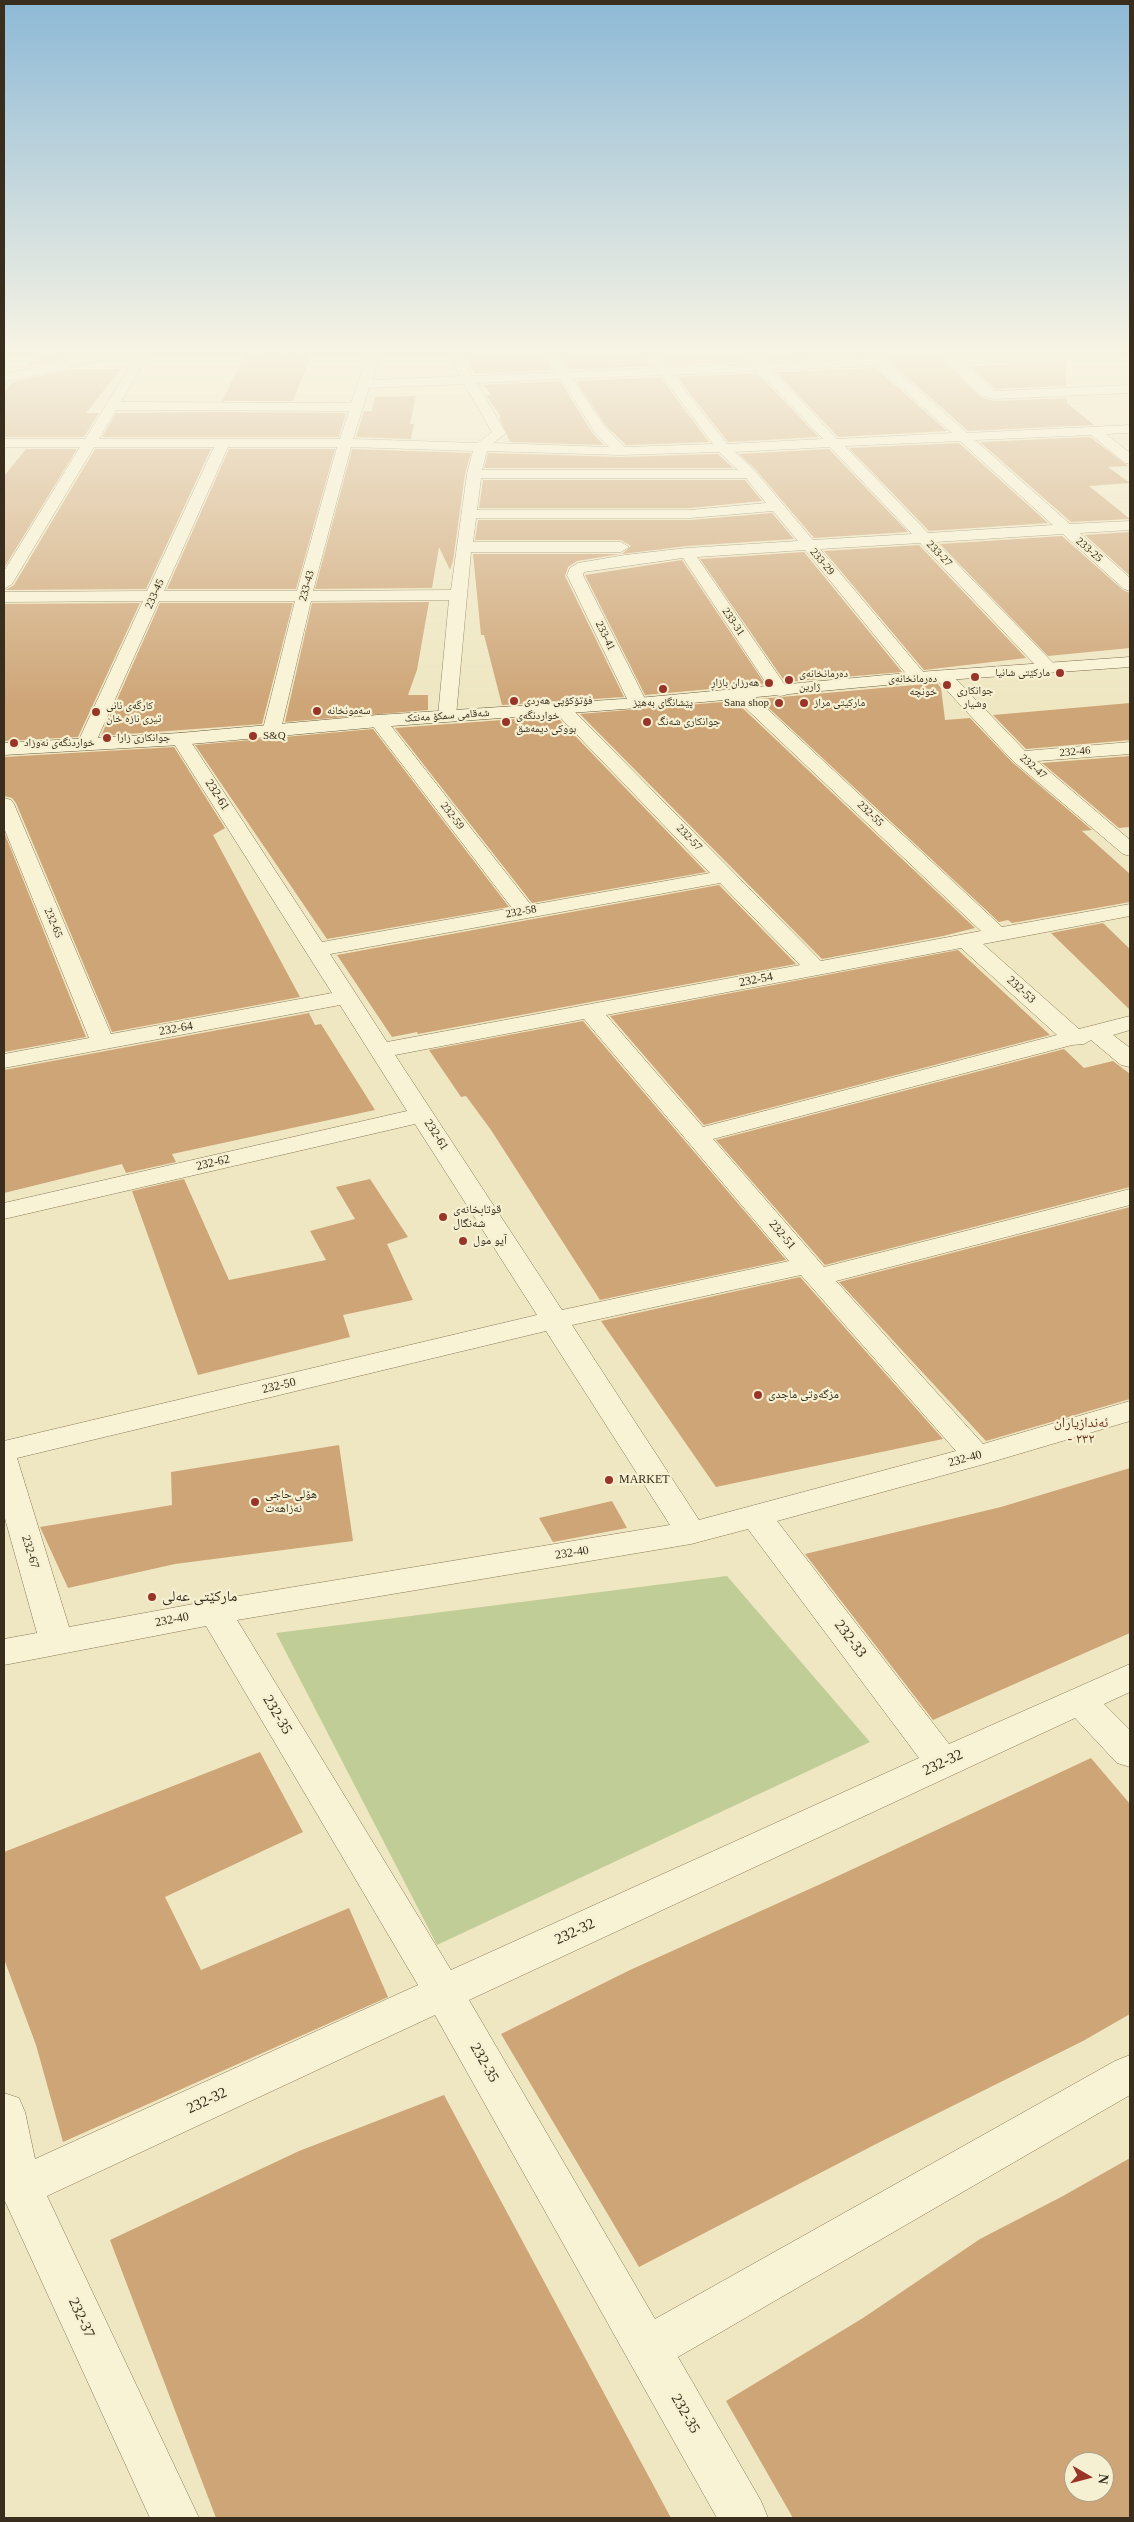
<!DOCTYPE html>
<html>
<head>
<meta charset="utf-8">
<style>
  body { margin:0 }
  #map { position:relative; width:1134px; height:2522px; overflow:hidden; background:#efe7c2; font-family:"Times New Roman",serif }
  canvas { display:block }
  .frame { position:absolute; inset:0; border:5px solid #392e1d; pointer-events:none }
  .north { position:absolute; left:1064px; top:2452px; width:50px; height:50px; box-sizing:border-box; background:#f6f0d2; border:1px solid #aaa28a; border-radius:50%; rotate:98deg; font-size:14px; font-weight:700; line-height:20px; text-align:center; color:#392e1d }
  .north::after { content:''; display:block; margin:auto; width:18px; height:22px; background:#993428; clip-path:polygon(50% 0,100% 100%,50% 72%,0 100%) }
</style>
</head>
<body>
<div id="map">
<canvas width="1134" height="2522"></canvas>
<div class="frame"></div>
<div class="north">N</div>
</div>
<script>
const ctx = document.querySelector('canvas').getContext('2d');
ctx.lineJoin = 'round';
function fill(path, color) { ctx.fillStyle = color; ctx.fill(path, 'evenodd'); }
const shape = rows => new Path2D(rows.map(r => 'M' + r).join(''));
function trace(path, color, width, dash) { ctx.strokeStyle = color; ctx.lineWidth = width; ctx.lineCap = dash ? 'butt' : 'round'; ctx.setLineDash(dash || []); ctx.stroke(path); }
function label(font, color, halo, rows, align = 'center') {
  ctx.font = font + ' "Times New Roman","Noto Naskh Arabic",serif'; ctx.lineWidth = 4.5; ctx.setLineDash([]); ctx.textBaseline = 'middle'; ctx.strokeStyle = halo; ctx.fillStyle = color; for (const [text, x, y, turn = 0] of rows) {
    ctx.save(); ctx.translate(x, y); ctx.rotate((+turn || 0) * Math.PI / 180); ctx.textAlign = isNaN(turn) ? turn : align; if (halo) ctx.strokeText(text, 0, 0); ctx.fillText(text, 0, 0); ctx.restore();
  }
}
fill(shape([
  [727,1576,870,1742,437,1945,276,1633]
]), '#c0cd96');
fill(shape([
  [39,353,78,353,75,357,26,367],
  [246,353,311,356,293,401,222,401],
  [462,353,542,353,553,370,476,374],
  [558,353,642,353,651,366,569,370],
  [658,353,862,353,865,357,766,361,754,353,747,357,748,362,668,365],
  [880,353,996,353,952,355,944,361,982,398,995,401,1067,398,1067,403,1094,425,968,431],
  [1066,361,1066,386,996,389,968,366],
  [876,368,947,431,838,437,776,372],
  [73,369,121,369,86,413,99,413,84,437,4,437,4,392,13,382],
  [757,373,819,437,728,442,677,377],
  [660,377,709,442,626,445,606,426,576,381],
  [560,381,593,434,604,445,510,442,499,417,501,417,486,395,491,395,484,385],
  [416,396,410,424,414,424,411,439,356,437,364,411,372,411,375,397],
  [116,413,218,412,346,413,339,437,102,437],
  [1090,437,1128,466,1108,467,1130,483,1089,486,1130,519,1071,522,980,442],
  [959,443,1048,523,929,531,849,448],
  [26,449,77,449,4,568,4,476],
  [95,449,211,449,146,589,6,590,14,585],
  [229,449,335,449,296,589,167,589],
  [352,449,471,453,465,474,453,561,450,570,439,547,432,588,315,589],
  [829,449,908,532,814,538,756,470,739,454],
  [488,453,621,457,718,454,733,468,484,468],
  [483,480,745,480,762,501,690,508,479,508],
  [772,513,794,539,687,546,622,554,631,546,621,540,475,540,478,520,690,520],
  [1130,532,1130,576,1085,535],
  [1062,536,1123,590,1130,593,1130,648,1048,656,940,544],
  [919,545,1026,658,924,670,824,551],
  [804,552,902,672,785,682,700,559],
  [473,554,620,554,577,561,568,567,565,576,624,697,502,705,484,635,481,635],
  [682,560,765,684,645,695,585,575],
  [429,602,417,670,408,695,428,695,428,710,285,722,312,603],
  [140,603,78,737,4,741,4,604],
  [160,603,293,603,262,724,101,736],
  [937,683,941,688,945,720,970,718,1012,762,1092,830,1082,831,1130,874,1130,902,1012,923,1008,920,999,922,759,699],
  [735,701,975,928,943,936,822,959,580,714],
  [1130,703,1130,740,1026,749,993,715],
  [556,716,706,872,532,903,395,728],
  [373,729,509,907,327,939,195,745],
  [174,747,225,828,213,835,300,997,112,1032,16,803,12,798,4,796,4,757],
  [1130,756,1130,827,1119,828,1042,763],
  [4,832,86,1037,4,1052],
  [719,885,796,964,418,1034,417,1032,392,1037,337,955],
  [1103,923,1130,949,1130,1010,1051,933],
  [958,950,1050,1035,704,1125,610,1016],
  [309,1013,315,1025,321,1024,375,1110,172,1154,176,1162,126,1173,122,1164,4,1193,4,1070],
  [583,1021,786,1260,600,1300,491,1130,466,1096,461,1097,429,1050],
  [1064,1049,1084,1068,1113,1061,1130,1074,1130,1187,825,1265,716,1140],
  [184,1179,229,1280,326,1260,310,1231,355,1219,336,1187,370,1179,408,1237,387,1244,413,1300,343,1315,350,1337,198,1375,132,1191],
  [1130,1207,1130,1399,986,1441,839,1282],
  [800,1277,943,1439,716,1487,601,1321],
  [339,1445,353,1541,175,1564,68,1588,40,1527,172,1505,171,1472],
  [1130,1468,1130,1633,933,1720,805,1554,1001,1507],
  [612,1501,627,1528,553,1542,539,1518],
  [260,1752,303,1832,165,1897,201,1970,349,1908,388,1997,63,2142,36,2045,4,1959,4,1852],
  [1091,1758,1130,1804,1130,2014,1083,2041,876,2144,639,2267,501,2034,630,1970,825,1882],
  [444,2095,671,2518,216,2518,110,2240,299,2151],
  [1130,2158,1130,2518,793,2518,726,2401,863,2318,980,2239,1063,2196],
  [1074,2462,1104,2462,1104,2492,1074,2492]
]), '#cea577');
const street = shape([
  [103,353,126,353,120,357,4,382,4,374,103,353],
  [138,353,150,353,121,402,351,403,368,353,380,353,372,380,460,376,447,353,459,353,472,376,556,372,544,353,556,353,568,372,655,368,644,353,656,353,667,367,752,364,748,359,754,355,765,363,869,359,864,353,877,353,967,433,1130,425,1130,433,1106,434,1130,453,1130,464,1125,463,1091,435,975,440,1070,524,1130,521,1130,530,1080,533,1130,578,1130,591,1124,589,1063,534,936,542,1054,664,1057,668,1054,672,1048,673,1042,672,920,543,820,549,924,673,927,677,924,681,918,682,912,681,805,550,697,557,789,691,786,695,780,696,774,695,683,558,584,572,583,575,647,703,644,707,638,708,632,707,629,703,567,575,570,568,578,563,625,555,687,548,798,541,773,511,690,518,476,518,473,542,621,542,629,547,621,552,471,552,456,716,453,720,447,721,441,720,438,716,449,600,311,601,281,729,279,733,272,735,265,733,263,729,295,601,159,601,95,744,93,748,86,750,79,748,77,744,143,601,4,602,4,592,147,591,214,447,94,447,12,584,4,589,4,571,80,447,4,447,4,439,85,439,138,353],
  [877,366,952,433,837,439,772,370,877,366],
  [758,371,823,439,727,444,673,375,758,371],
  [661,375,713,444,625,447,605,427,573,379,661,375],
  [561,379,595,433,609,447,493,443,506,433,477,383,561,379],
  [464,384,492,432,477,443,353,439,369,388,464,384],
  [116,410,349,411,340,439,99,439,116,410],
  [960,441,1053,525,928,533,845,446,960,441],
  [228,447,337,447,297,591,164,591,228,447],
  [351,447,473,451,467,474,451,590,313,591,351,447],
  [830,447,912,534,813,540,755,471,735,452,830,447],
  [487,451,621,455,719,452,738,470,482,470,487,451],
  [481,478,746,478,766,503,690,510,477,510,481,478],
  [1038,353,1120,353,1114,357,963,364,995,391,1130,385,1130,393,995,399,982,396,946,361,952,357,1038,353],
  [943,671,949,672,1025,751,1130,742,1130,754,1037,761,1130,840,1130,856,1123,854,1013,761,937,680,934,676,937,672,943,671],
  [741,689,747,690,1002,927,1130,904,1130,916,983,944,1079,1029,1130,1016,1130,1030,1113,1035,1130,1048,1130,1067,1121,1065,1091,1040,1084,1044,1072,1045,713,1139,824,1267,1130,1189,1130,1205,836,1281,983,1444,1130,1401,1130,1421,988,1463,777,1521,949,1744,1130,1664,1130,1692,1104,1704,1130,1730,1130,1767,1117,1763,1075,1718,469,2000,655,2319,1115,2061,1130,2055,1130,2095,678,2357,761,2501,768,2518,717,2518,435,2015,47,2196,199,2518,150,2518,4,2199,4,2093,19,2098,25,2112,35,2159,418,1985,206,1626,4,1665,4,1639,37,1633,4,1515,4,1441,537,1315,415,1124,4,1219,4,1203,407,1111,340,1005,4,1068,4,1054,89,1038,4,828,4,798,11,800,14,804,111,1034,332,993,171,739,173,735,180,733,187,735,189,739,322,942,512,908,369,721,372,717,378,715,384,717,531,905,710,873,555,712,552,708,555,704,561,703,567,704,821,961,981,931,735,698,732,694,735,690,741,689],
  [720,883,800,965,387,1042,330,954,720,883],
  [961,948,1057,1035,703,1127,606,1015,961,948],
  [584,1019,789,1261,562,1310,395,1055,584,1019],
  [801,1275,956,1451,699,1520,572,1325,801,1275],
  [546,1331,670,1525,215,1600,69,1627,17,1458,546,1331],
  [748,1529,919,1758,451,1970,237,1620,691,1544,748,1529]
]);
const secondary = shape([
  [1130,657,1130,667,918,682,638,708,378,727,180,745,4,755,4,743,180,733,378,715,638,698,918,672,1130,657]
]);
trace(street, '#897859', 1);
trace(secondary, '#6b593c', 1);
fill(street, '#f9f3d6');
fill(secondary, '#f9f3d6');
const sky = ctx.createLinearGradient(0, 0, 0, 706);
sky.addColorStop(0, '#8db9d6');
sky.addColorStop(0.5, '#f8f4e4');
sky.addColorStop(1, '#f8f4e400');
ctx.fillStyle = sky;
ctx.fillRect(0, 0, 1134, 706);
for (const [x, y, r, color] of [
  [1060,673,5,"#993428"],
  [975,677,5,"#993428"],
  [789,680,5,"#993428"],
  [769,683,5,"#993428"],
  [947,685,5,"#993428"],
  [663,689,5,"#993428"],
  [514,701,5,"#993428"],
  [779,703,5,"#993428"],
  [804,703,5,"#993428"],
  [317,711,5,"#993428"],
  [96,712,5,"#993428"],
  [506,722,5,"#993428"],
  [647,722,5,"#993428"],
  [253,736,5,"#993428"],
  [107,738,5,"#993428"],
  [14,743,5,"#993428"],
  [443,1217,5,"#993428"],
  [463,1241,5,"#993428"],
  [758,1395,5,"#993428"],
  [609,1480,5,"#993428"],
  [255,1502,5,"#993428"],
  [152,1597,5,"#993428"]
]) { const dot = new Path2D(); dot.arc(x, y, r, 0, 2 * Math.PI); ctx.fillStyle = color; ctx.fill(dot); trace(dot, '#f6f0d2', 2); }
label('11px', '#392e1d', '#f6f0d2', [
  ["233-25",1089,550,41],
  ["233-27",939,554,46],
  ["233-29",822,562,50],
  ["233-43",307,586,-75],
  ["233-45",155,594,-66],
  ["233-31",733,622,56],
  ["233-41",605,636,64],
  ["شەقامی سمکۆ مەنتک",447,716,-4],
  ["232-46",1075,752,-5],
  ["232-47",1033,767,41],
  ["232-55",870,814,43],
  ["232-59",452,816,52],
  ["232-57",689,838,46],
  ["232-58",521,912,-10],
  ["232-65",53,923,67]
]);
label('11px', '#392e1d', '#f6f0d2', [
  ["مارکێتی شانیا",1050,673,"right"],
  ["دەرمانخانەی",799,674],
  ["ژارین",799,687],
  ["دەرمانخانەی",937,679,"right"],
  ["خونچە",937,692,"right"],
  ["هەرزان بازاڕ",759,683,"right"],
  ["جوانکاری",975,691,"center"],
  ["وشیار",975,704,"center"],
  ["فۆتۆکۆپی هەردی",524,701],
  ["پێشانگای بەهێز",663,703,"center"],
  ["Sana shop",769,703,"right"],
  ["مارکیتی مراز",814,703],
  ["کارگەی نانی",106,706],
  ["تیری نازە خان",106,719],
  ["سەمونخانە",327,711],
  ["خواردنگەی",516,716],
  ["بووکی دیمەشق",516,729],
  ["جوانکاری شەنگ",657,722],
  ["S&Q",263,736],
  ["جوانکاری زارا",117,738],
  ["خواردنگەی نەوزاد",24,743]
], 'left');
label('12px', '#392e1d', '#f6f0d2', [
  ["232-61",217,795,57],
  ["232-54",756,980,-11],
  ["232-53",1021,990,42],
  ["232-64",176,1029,-10],
  ["232-61",436,1135,57],
  ["232-62",213,1163,-13],
  ["232-51",782,1235,50],
  ["232-50",279,1386,-13],
  ["232-40",965,1459,-15],
  ["232-67",30,1552,73],
  ["232-40",572,1553,-9],
  ["232-40",172,1620,-11]
]);
label('12px', '#392e1d', '#f6f0d2', [
  ["قوتابخانەی",453,1210],
  ["شەنگال",453,1224],
  ["آيو مول",473,1241],
  ["مزگەوتی ماجدی",768,1395],
  ["MARKET",619,1480],
  ["هۆلی حاجی",265,1495],
  ["نەزاهەت",265,1509]
], 'left');
label('14px', '#66341c', '#f6f0d2', [
  ["ئەندازیاران",1081,1423],
  ["- ٢٣٢",1081,1439]
]);
label('15px', '#392e1d', '#f6f0d2', [
  ["مارکێتی عەلی",162,1597]
], 'left');
label('15px', '#392e1d', '#f6f0d2', [
  ["232-33",850,1639,53],
  ["232-35",277,1715,59],
  ["232-32",943,1763,-25],
  ["232-32",575,1932,-25],
  ["232-35",484,2063,60],
  ["232-32",207,2101,-25],
  ["232-37",81,2318,65],
  ["232-35",685,2414,60]
]);
</script>
</body>
</html>
